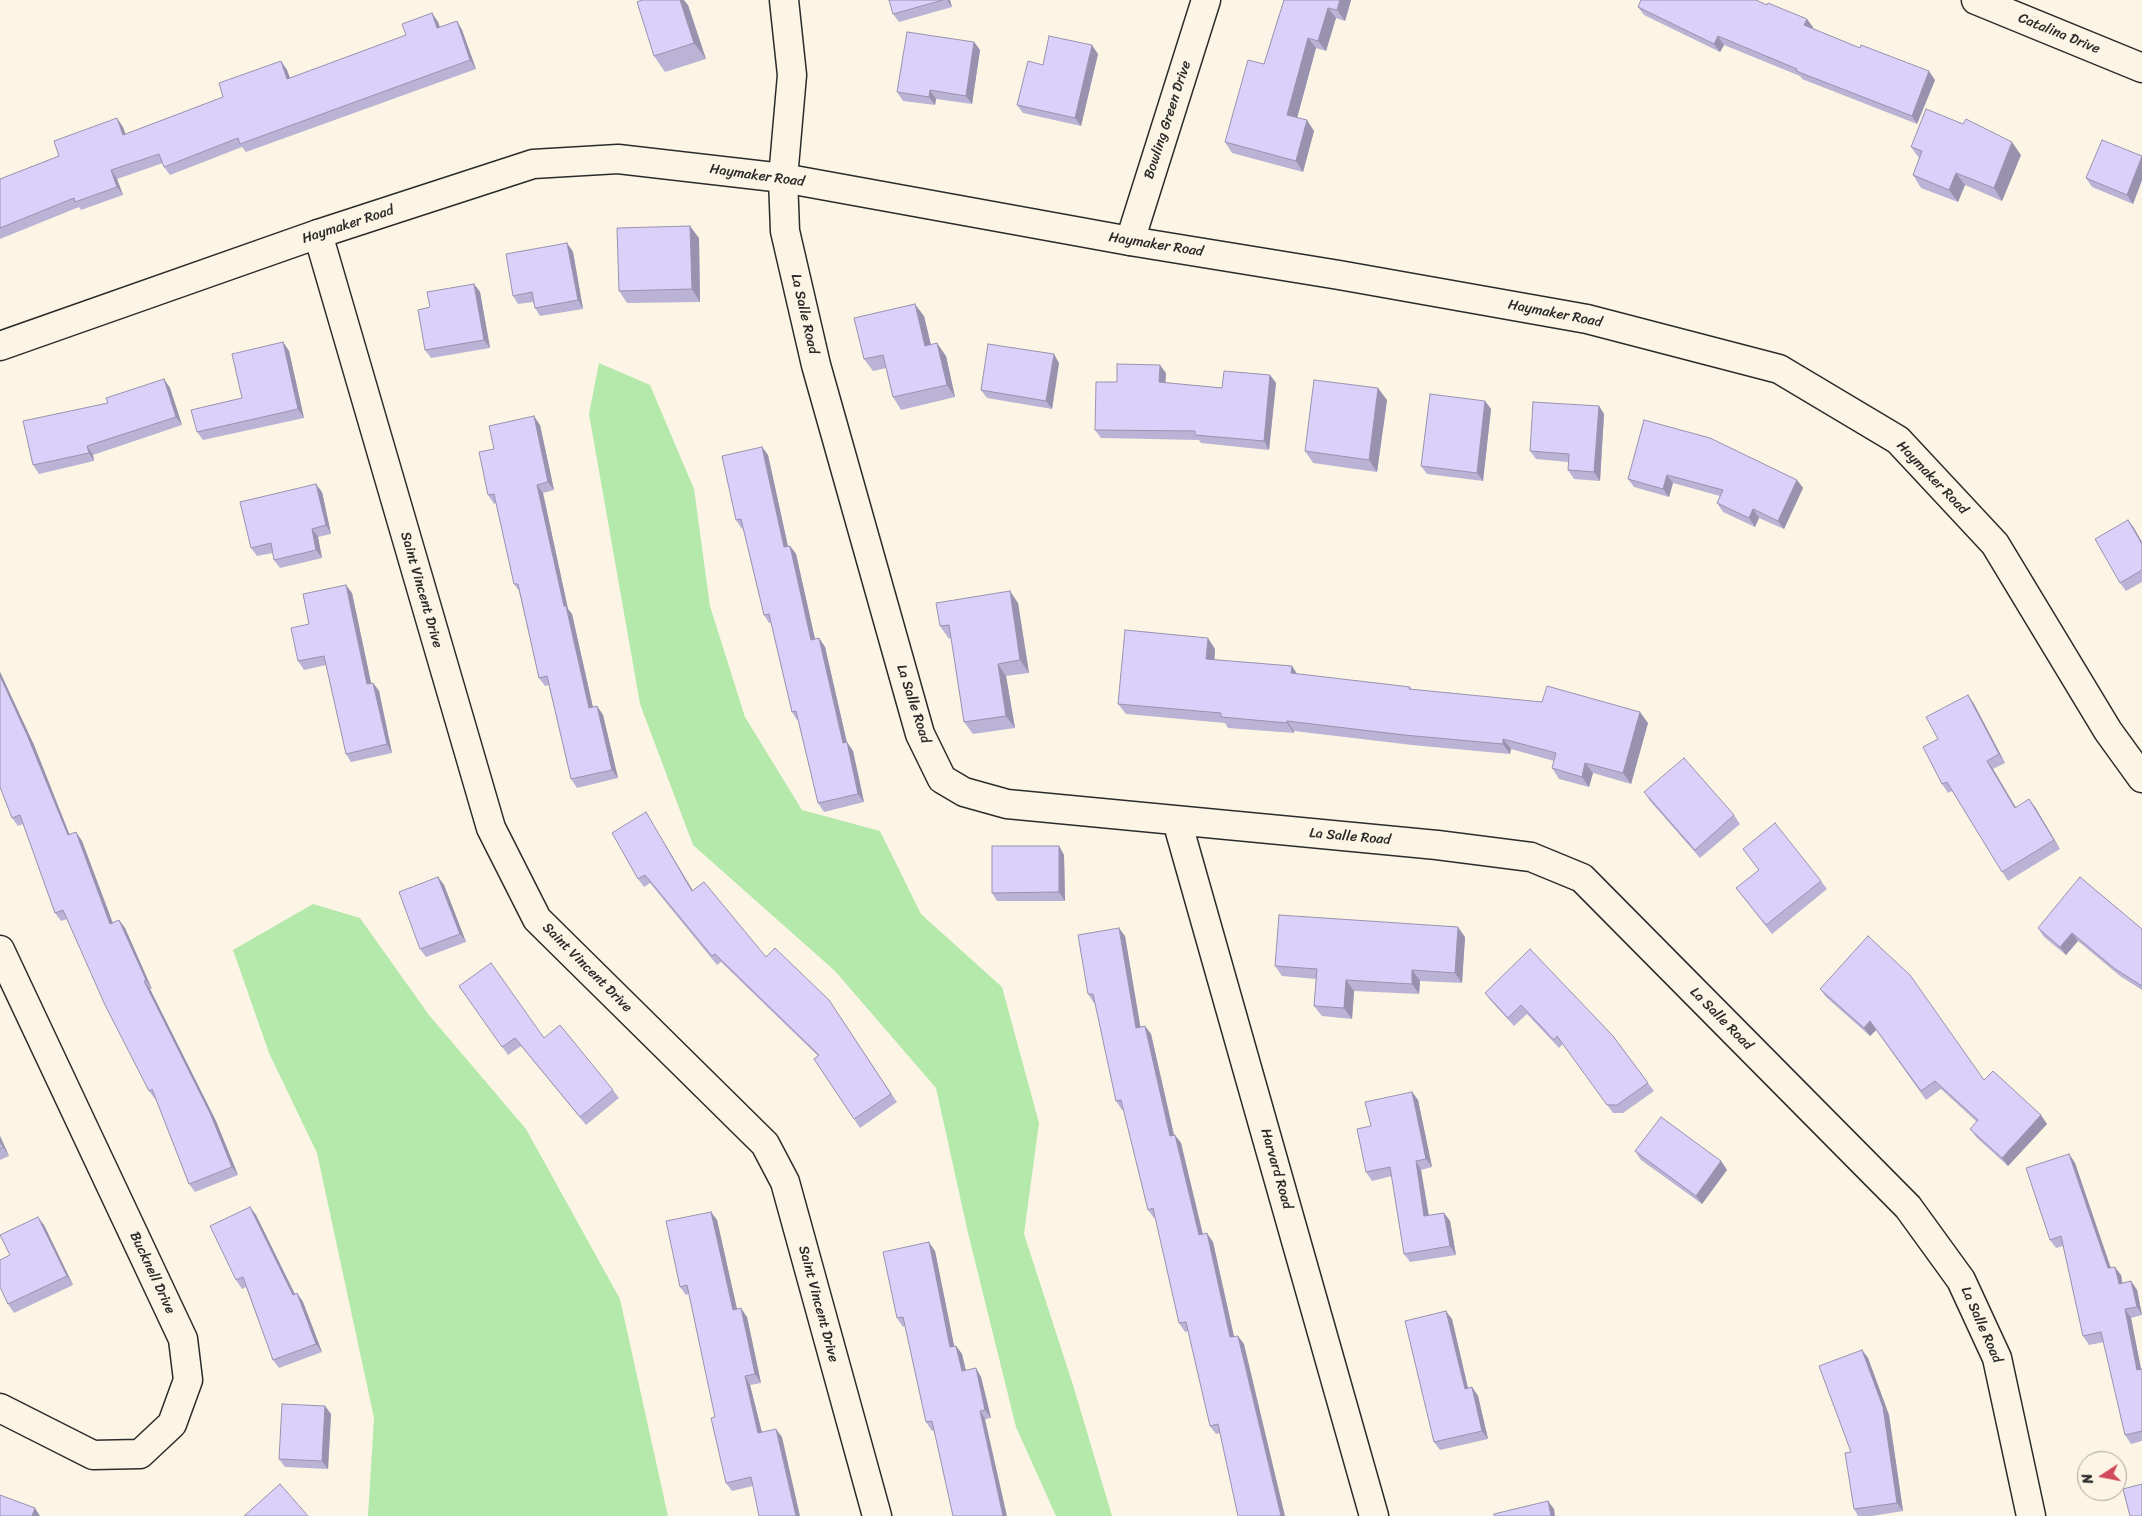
<!DOCTYPE html>
<html>
<head>
<meta charset="utf-8">
<style>
  body { margin:0 }
  #map { position:relative; width:2142px; height:1516px; overflow:hidden; background:#fcf5e5; font-family:Sriracha,sans-serif }
  canvas { display:block }
  .north { position:absolute; left:2077px; top:1451px; width:50px; height:50px; box-sizing:border-box; background:#fcf5e5; border:1px solid #a8a49b; border-radius:50%; rotate:259deg; font-size:14px; font-weight:700; line-height:20px; text-align:center; color:#2b2b2b }
  .north::after { content:''; display:block; margin:auto; width:18px; height:22px; background:#d1495b; clip-path:polygon(50% 0,100% 100%,50% 72%,0 100%) }
</style>
</head>
<body>
<div id="map">
<canvas width="2142" height="1516"></canvas>
<div class="north">N</div>
</div>
<script>
const ctx = document.querySelector('canvas').getContext('2d');
ctx.lineJoin = 'round';
function fill(path, color) { ctx.fillStyle = color; ctx.fill(path, 'evenodd'); }
const shape = rows => new Path2D(rows.map(r => 'M' + r).join(''));
function trace(path, color, width, dash) { ctx.strokeStyle = color; ctx.lineWidth = width; ctx.lineCap = dash ? 'butt' : 'round'; ctx.setLineDash(dash || []); ctx.stroke(path); }
function label(font, color, halo, rows, align = 'center') {
  ctx.font = font + ' Sriracha,sans-serif'; ctx.lineWidth = 4.5; ctx.setLineDash([]); ctx.textBaseline = 'middle'; ctx.strokeStyle = halo; ctx.fillStyle = color; for (const [text, x, y, turn = 0] of rows) {
    ctx.save(); ctx.translate(x, y); ctx.rotate((+turn || 0) * Math.PI / 180); ctx.textAlign = isNaN(turn) ? turn : align; if (halo) ctx.strokeText(text, 0, 0); ctx.fillText(text, 0, 0); ctx.restore();
  }
}
fill(shape([
  [599,363,650,385,694,489,710,606,745,717,802,810,880,831,921,914,1002,987,1039,1123,1024,1234,1073,1385,1112,1516,1056,1516,1016,1427,968,1233,936,1088,835,971,693,845,640,704,589,414],
  [313,904,360,918,429,1015,526,1129,620,1299,668,1516,368,1516,374,1418,317,1153,269,1053,233,950]
]), '#b4e9ab');
const minor = shape([
  [784,0,792,75,783,178,785,231,816,365,920,734,942,779,964,792,1007,804,1437,845,1531,857,1582,878,1908,1207,1961,1280,1997,1358,2031,1516],
  [1976,0,2142,68],
  [318,234,491,828,537,919,765,1144,785,1182,877,1516],
  [1130,241,1206,0],
  [1177,821,1374,1516],
  [0,950,183,1339,188,1380,172,1424,140,1454,93,1455,0,1408]
]);
const secondary = shape([
  [0,346,318,234,533,164,618,159,783,178,1130,241,1339,275,1587,319,1779,369,1898,440,1995,544,2108,731,2142,778]
]);
trace(minor, '#2b2b2b', 31);
trace(secondary, '#2b2b2b', 31);
trace(minor, '#fcf5e5', 28);
trace(secondary, '#fcf5e5', 28);
fill(shape([
  [889,0,950,0,952,7,899,22,893,14],
  [1284,0,1351,0,1345,21,1336,18,1326,51,1316,48,1297,117,1314,131,1303,172,1232,153,1225,142,1264,64],
  [688,5,706,59,665,72,654,56],
  [1638,7,1813,27,1812,28,1935,80,1917,124,1802,79,1800,76,1724,45,1720,52,1644,15],
  [432,13,438,22,440,27,457,21,462,30,476,69,246,152,242,147,170,175,164,167,163,163,117,179,123,195,81,210,79,207,0,239,0,179,59,156,123,127,125,134,223,97,281,61,287,70,290,78,406,35],
  [974,42,980,50,972,104,936,99,935,105,903,101,897,92],
  [1098,54,1081,126,1023,113,1017,105,1043,65],
  [1911,147,2021,155,2002,201,1965,185,1958,202,1921,188,1913,175,1919,158],
  [2142,156,2142,180,2133,204,2092,187,2086,178],
  [699,238,700,302,627,303,619,291],
  [567,243,573,252,583,309,540,316,535,308,533,302,518,304,513,296],
  [474,284,480,292,490,348,431,358,425,350,430,307],
  [924,316,931,345,946,356,955,397,901,410,893,397,886,368,873,371,864,359],
  [283,342,289,351,304,418,203,440,197,432,242,398],
  [1059,363,1052,409,987,398,981,390],
  [1166,373,1165,383,1222,388,1270,375,1276,383,1269,450,1201,443,1199,440,1101,438,1095,430,1117,382],
  [164,379,170,388,182,425,93,455,94,461,39,474,33,465,108,403],
  [1387,400,1377,472,1313,463,1305,451],
  [1485,401,1491,409,1483,481,1427,474,1421,466],
  [1599,406,1604,414,1600,481,1574,479,1568,470,1568,462,1536,459,1530,451],
  [1644,420,1797,480,1803,488,1784,529,1759,518,1755,527,1723,512,1717,503,1720,496,1673,483,1669,497,1634,487,1628,479],
  [540,425,554,490,543,493,568,609,572,614,593,707,597,706,603,715,618,778,577,788,571,779,549,685,545,686,539,678,519,591,514,584,496,503,494,504,488,495,494,449],
  [762,447,768,455,788,546,790,546,796,554,815,639,819,638,825,647,847,742,853,751,864,802,824,812,818,803,798,720,797,720,792,712,771,623,769,623,764,615,743,528,742,529,736,520],
  [322,492,331,534,318,537,322,558,280,568,274,560,273,553,257,556,251,548],
  [2128,520,2142,542,2142,582,2126,591,2120,583],
  [352,593,371,683,373,683,379,691,392,753,351,762,346,754,326,665,304,670,298,661],
  [1018,603,1029,673,1006,676,1015,728,973,734,964,722,951,638,949,639,940,626],
  [1215,649,1214,660,1292,666,1297,674,1410,687,1412,690,1648,723,1631,784,1593,773,1589,787,1559,779,1552,768,1554,761,1511,749,1510,754,1412,745,1294,731,1294,733,1228,728,1225,723,1126,714,1118,704],
  [0,672,34,745,70,835,76,832,82,841,113,923,119,920,125,928,152,989,150,989,216,1121,238,1175,195,1192,189,1184,156,1099,155,1099,149,1091,67,919,61,921,55,913,23,824,18,826,12,818,0,787],
  [1968,695,1974,704,2005,763,1993,769,2016,808,2035,807,2060,849,2008,881,1952,791,1948,793,1942,784,1938,739],
  [1644,792,1734,815,1740,824,1700,858,1650,801],
  [646,812,651,821,693,891,766,957,829,1000,897,1102,860,1128,814,1059,818,1056,721,962,717,965,650,883,644,887,638,879],
  [1059,846,1064,855,1065,901,997,901,992,893],
  [1743,849,1821,881,1827,889,1772,934,1736,888,1759,870],
  [438,877,444,885,466,942,426,957,420,949],
  [2038,928,2142,929,2142,990,2120,976,2078,941,2066,955,2044,937],
  [1125,936,1140,1027,1145,1026,1151,1034,1174,1135,1181,1143,1203,1234,1213,1242,1234,1336,1244,1344,1220,1433,1216,1434,1210,1426,1188,1331,1185,1332,1179,1323,1156,1218,1154,1218,1148,1210,1124,1109,1122,1110,1116,1101,1095,1003,1094,1003,1088,994],
  [1465,937,1462,983,1420,981,1419,994,1354,991,1352,1019,1322,1016,1314,1006,1316,979,1282,976,1275,966],
  [459,986,613,1090,619,1098,586,1125,521,1046,508,1055],
  [1820,989,1984,1080,2047,1124,2008,1166,1976,1137,1970,1129,1977,1122,1941,1089,1926,1100,1876,1030,1870,1036,1826,997],
  [1485,993,1613,1036,1654,1091,1623,1113,1613,1113,1563,1044,1559,1048,1527,1014,1514,1026,1491,1001],
  [1412,1092,1418,1100,1432,1167,1421,1170,1429,1215,1444,1213,1450,1221,1456,1255,1410,1262,1404,1254,1392,1176,1372,1181,1366,1172],
  [0,1136,9,1156,0,1160],
  [1635,1151,1721,1161,1727,1170,1702,1204,1641,1160],
  [2069,1154,2075,1163,2110,1268,2121,1275,2122,1283,2131,1281,2137,1290,2142,1315,2131,1318,2141,1369,2142,1369,2142,1441,2131,1444,2125,1435,2104,1342,2089,1345,2083,1336,2063,1246,2056,1248,2050,1240],
  [250,1207,256,1215,295,1294,297,1293,303,1302,322,1352,279,1368,273,1360,246,1287,242,1289,236,1280],
  [711,1212,717,1220,737,1309,747,1317,761,1383,750,1385,762,1432,782,1437,753,1486,732,1491,726,1483,715,1417,689,1294,686,1295,680,1287],
  [44,1225,73,1285,14,1313,8,1304,10,1255],
  [935,1251,954,1346,956,1346,962,1354,966,1371,976,1368,981,1377,991,1418,932,1431,926,1422,905,1326,903,1327,897,1318],
  [1452,1319,1468,1388,1472,1387,1478,1396,1488,1439,1440,1450,1434,1442],
  [1862,1350,1868,1358,1889,1415,1903,1511,1872,1516,1858,1516,1854,1509,1851,1452],
  [325,1406,331,1414,328,1469,285,1467,279,1459]
]), '#bbb3d6');
fill(shape([
  [680,0,684,0,688,5,706,59,694,43],
  [947,0,950,0,952,7],
  [1340,0,1351,0,1345,21,1337,10],
  [1328,8,1336,18,1326,51,1318,41],
  [432,13,438,22,443,37,437,28],
  [1807,19,1813,27,1810,33,1804,25],
  [457,21,462,30,476,69,470,60],
  [1718,36,1724,45,1720,52,1714,44],
  [1308,38,1316,48,1295,126,1287,115],
  [974,42,980,50,972,104,966,96],
  [1092,45,1098,54,1081,126,1075,118],
  [281,61,287,70,293,87,287,79],
  [1929,71,1935,80,1917,124,1912,116],
  [930,90,936,99,935,105,929,97],
  [117,118,123,127,129,144,123,135],
  [1307,120,1314,131,1303,172,1296,161],
  [2012,142,2021,155,2002,201,1994,188],
  [2142,157,2142,180,2133,204,2127,195],
  [111,170,117,179,123,195,117,187],
  [1956,173,1965,185,1958,202,1949,190],
  [690,226,699,238,700,302,692,289],
  [567,243,573,252,583,309,578,300],
  [474,284,480,292,490,348,484,340],
  [915,304,924,316,934,358,925,346],
  [283,342,289,351,304,418,298,409],
  [937,343,946,356,955,397,947,385],
  [1054,354,1059,363,1052,409,1046,401],
  [1160,365,1166,373,1165,391,1159,382],
  [1270,375,1276,383,1269,450,1264,441],
  [164,379,170,388,182,425,176,417],
  [1378,388,1387,400,1377,472,1369,460],
  [1485,401,1491,409,1483,481,1477,473],
  [1599,406,1604,414,1600,481,1594,472],
  [534,416,540,425,554,490,548,482],
  [87,446,93,455,94,461,89,453],
  [762,447,768,455,790,556,784,547],
  [1667,475,1673,483,1669,497,1663,489],
  [1797,480,1803,488,1784,529,1778,521],
  [316,484,322,492,331,534,326,525],
  [537,485,543,493,568,609,572,614,595,717,589,708,564,606],
  [1753,509,1759,518,1755,527,1749,518],
  [2128,520,2134,528,2142,542,2142,544],
  [312,529,318,537,322,558,316,550],
  [790,546,796,554,817,648,811,640],
  [346,585,352,593,373,692,367,684],
  [1010,591,1018,603,1029,673,1020,660],
  [819,638,825,647,849,752,843,743],
  [1208,638,1215,649,1214,669,1206,659],
  [998,664,1006,676,1015,728,1006,716],
  [1292,666,1299,677,1291,673],
  [0,672,34,745,73,844,68,835,0,676],
  [373,683,379,691,392,753,387,744],
  [1968,695,1974,704,2005,763,1999,754],
  [597,706,603,715,618,778,612,770],
  [1640,712,1648,723,1631,784,1623,773],
  [1287,721,1294,731,1294,733,1287,723],
  [1503,739,1511,749,1510,754,1503,744],
  [847,742,853,751,864,802,858,794],
  [1987,761,1993,769,2021,816,2015,808],
  [1585,763,1593,773,1589,787,1582,777],
  [2029,799,2035,807,2060,849,2054,840],
  [646,812,651,821,698,899,692,891],
  [76,832,82,841,116,932,110,924],
  [1059,846,1064,855,1065,901,1059,892],
  [438,877,444,885,466,942,460,934],
  [119,920,125,928,152,989,146,980],
  [1458,927,1465,937,1462,983,1455,973],
  [1119,928,1125,936,1142,1036,1136,1028],
  [2072,933,2078,941,2066,955,2060,947],
  [1412,970,1420,981,1419,994,1412,984],
  [1346,980,1354,991,1352,1019,1344,1008],
  [144,981,150,989,216,1121,238,1175,232,1167],
  [1870,1021,1876,1030,1870,1036,1864,1028],
  [1145,1026,1151,1034,1176,1144,1170,1136],
  [1412,1092,1418,1100,1432,1167,1426,1159],
  [2041,1115,2047,1124,2008,1166,2002,1158],
  [1175,1135,1181,1143,1205,1244,1199,1235],
  [0,1136,9,1156,3,1147,0,1141],
  [2069,1154,2075,1163,2114,1277,2108,1268],
  [1416,1161,1421,1170,1430,1224,1424,1216],
  [1721,1161,1727,1170,1702,1204,1696,1196],
  [250,1207,256,1215,299,1303,293,1295],
  [711,1212,717,1220,739,1318,733,1310],
  [1444,1213,1450,1221,1456,1255,1450,1246],
  [38,1217,44,1225,73,1285,67,1276],
  [1207,1233,1213,1242,1236,1346,1230,1337],
  [929,1242,935,1251,956,1355,950,1347],
  [2115,1267,2121,1275,2124,1292,2119,1284],
  [2131,1281,2137,1290,2142,1315,2137,1307],
  [297,1293,303,1302,322,1352,316,1344],
  [741,1308,747,1317,761,1383,755,1374],
  [2125,1309,2131,1318,2142,1374,2137,1370],
  [1446,1311,1452,1319,1470,1397,1465,1389],
  [1238,1336,1244,1344,1285,1516,1281,1516],
  [956,1346,962,1354,968,1380,962,1371],
  [1862,1350,1868,1358,1889,1415,1903,1511,1897,1503],
  [976,1368,981,1377,991,1418,985,1410],
  [745,1376,750,1385,764,1441,758,1433],
  [1472,1387,1478,1396,1488,1439,1482,1431],
  [325,1406,331,1414,328,1469,322,1461],
  [980,1411,985,1419,1007,1516,1003,1516],
  [776,1429,782,1437,800,1516,796,1516],
  [1548,1501,1554,1509,1555,1516,1551,1516],
  [35,1508,40,1516,32,1516]
]), '#9992ae');
const building = shape([
  [642,0,680,0,694,43,654,56,637,2,642,0],
  [889,0,943,0,893,14,889,0],
  [1284,0,1340,0,1337,10,1328,8,1318,41,1308,38,1287,115,1307,120,1296,161,1225,142,1248,60,1264,64,1284,0],
  [1641,0,1756,0,1767,5,1768,3,1807,19,1804,25,1860,48,1861,45,1929,71,1912,116,1796,71,1797,69,1718,36,1714,44,1638,7,1641,0],
  [432,13,437,28,457,21,470,60,240,144,238,138,164,167,159,154,111,170,117,187,75,202,74,198,0,228,0,179,59,156,54,141,117,118,123,135,223,97,219,83,281,61,287,79,406,35,402,24,432,13],
  [907,32,974,42,966,96,930,90,929,97,897,92,907,32],
  [1049,36,1092,45,1075,118,1017,105,1028,61,1043,65,1049,36],
  [1926,109,1963,124,1966,119,2012,142,1994,188,1956,173,1949,190,1913,175,1922,151,1911,147,1926,109],
  [2102,140,2142,156,2127,195,2086,178,2102,140],
  [690,226,692,289,619,291,617,228,690,226],
  [567,243,578,300,535,308,532,292,513,296,506,254,567,243],
  [474,284,484,340,425,350,418,310,430,307,427,292,474,284],
  [915,304,925,346,937,343,947,385,893,397,883,355,864,359,854,318,915,304],
  [283,342,298,409,197,432,191,410,242,398,232,354,283,342],
  [988,344,1054,354,1046,401,981,390,988,344],
  [1117,364,1160,365,1159,382,1222,388,1224,371,1270,375,1264,441,1195,435,1195,431,1095,430,1096,382,1117,382,1117,364],
  [164,379,176,417,87,446,89,453,33,465,23,421,108,403,106,398,164,379],
  [1314,380,1378,388,1369,460,1305,451,1314,380],
  [1430,394,1485,401,1477,473,1421,466,1430,394],
  [1533,402,1599,406,1594,472,1568,470,1569,454,1530,451,1533,402],
  [534,416,548,482,537,485,564,606,566,606,589,708,597,706,612,770,571,779,547,676,539,678,518,584,514,584,494,494,488,495,479,452,494,449,489,426,534,416],
  [1644,420,1710,438,1797,480,1778,521,1753,509,1749,518,1717,503,1723,490,1667,475,1663,489,1628,479,1644,420],
  [762,447,784,547,790,546,811,640,819,638,843,743,847,742,858,794,818,803,796,711,792,712,769,614,764,615,741,519,736,520,722,456,762,447],
  [316,484,326,525,312,529,316,550,274,560,271,543,251,548,240,502,316,484],
  [2128,520,2142,544,2142,570,2120,583,2095,539,2128,520],
  [346,585,367,684,373,683,387,744,346,754,324,656,298,661,291,628,309,624,303,594,346,585],
  [1010,591,1020,660,998,664,1006,716,964,722,949,625,940,626,936,603,1010,591],
  [1125,630,1208,638,1206,659,1292,666,1291,673,1410,687,1409,689,1542,702,1547,686,1640,712,1623,773,1585,763,1582,777,1552,768,1556,753,1503,739,1503,744,1404,735,1287,721,1287,723,1221,717,1221,713,1118,704,1125,630],
  [0,676,28,737,68,835,76,832,110,924,119,920,146,980,144,981,210,1113,232,1167,189,1184,152,1089,149,1091,105,1005,63,910,55,913,20,815,12,818,0,787,0,676],
  [1968,695,1999,754,1987,761,2015,808,2029,799,2054,840,2002,872,1947,782,1942,784,1923,747,1938,739,1926,717,1968,695],
  [1684,758,1734,815,1695,850,1644,792,1684,758],
  [646,812,692,891,704,882,766,957,775,948,829,1000,891,1094,854,1119,814,1059,819,1055,715,954,712,956,645,875,638,879,612,833,646,812],
  [1775,823,1821,881,1766,925,1736,888,1759,870,1743,849,1775,823],
  [992,846,1059,846,1059,892,992,893,992,846],
  [438,877,460,934,420,949,399,892,438,877],
  [2080,877,2142,929,2142,986,2114,968,2072,933,2060,947,2038,928,2080,877],
  [1279,915,1458,927,1455,973,1412,970,1412,984,1346,980,1344,1008,1314,1006,1317,969,1275,966,1279,915],
  [1119,928,1136,1028,1145,1026,1170,1136,1175,1135,1199,1235,1207,1233,1230,1337,1238,1336,1281,1516,1238,1516,1218,1424,1210,1426,1186,1322,1179,1323,1153,1208,1148,1210,1121,1100,1116,1101,1093,994,1088,994,1078,935,1119,928],
  [1868,936,1910,975,1984,1080,1993,1071,2041,1115,2002,1158,1970,1129,1978,1120,1935,1081,1921,1091,1870,1021,1864,1028,1820,989,1868,936],
  [1530,949,1613,1036,1648,1083,1617,1105,1607,1105,1557,1036,1554,1040,1521,1005,1508,1018,1485,993,1530,949],
  [491,963,544,1038,560,1025,613,1090,580,1117,515,1038,502,1047,459,986,491,963],
  [1412,1092,1426,1159,1416,1161,1424,1216,1444,1213,1450,1246,1404,1254,1390,1167,1366,1172,1357,1129,1371,1126,1365,1102,1412,1092],
  [1661,1117,1721,1161,1696,1196,1635,1151,1661,1117],
  [0,1141,3,1147,0,1149,0,1141],
  [2069,1154,2108,1268,2115,1267,2119,1284,2131,1281,2137,1307,2125,1309,2137,1370,2142,1369,2142,1431,2125,1435,2101,1332,2083,1336,2061,1236,2050,1240,2026,1168,2069,1154],
  [250,1207,293,1295,297,1293,316,1344,273,1360,243,1277,236,1280,210,1226,250,1207],
  [711,1212,733,1310,741,1308,755,1374,745,1376,758,1433,776,1429,796,1516,759,1516,751,1477,726,1483,711,1418,715,1417,687,1285,680,1287,666,1221,711,1212],
  [38,1217,67,1276,8,1304,0,1287,0,1260,10,1255,0,1235,38,1217],
  [929,1242,950,1347,956,1346,962,1371,976,1368,985,1410,980,1411,1003,1516,953,1516,932,1421,926,1422,903,1317,897,1318,883,1252,929,1242],
  [1446,1311,1465,1389,1472,1387,1482,1431,1434,1442,1405,1321,1446,1311],
  [1862,1350,1883,1407,1897,1503,1854,1509,1845,1453,1851,1452,1819,1366,1862,1350],
  [282,1404,325,1406,322,1461,279,1459,282,1404],
  [280,1484,308,1516,244,1516,280,1484],
  [2142,1484,2142,1516,2130,1516,2123,1489,2142,1484],
  [0,1495,35,1508,32,1516,0,1516,0,1495],
  [1548,1501,1551,1516,1494,1516,1494,1514,1548,1501]
]);
fill(building, '#dad0f9');
trace(building, '#9992ae', 1);
label('14px', '#2b2b2b', '#fcf5e5', [
  ["Catalina Drive",2059,34,22],
  ["Bowling Green Drive",1168,120,-72],
  ["Haymaker Road",757,176,8],
  ["Haymaker Road",348,225,-18],
  ["Haymaker Road",1156,245,9],
  ["La Salle Road",804,314,77],
  ["Haymaker Road",1555,314,11],
  ["Haymaker Road",1932,478,46],
  ["Saint Vincent Drive",421,590,74],
  ["La Salle Road",913,704,72],
  ["La Salle Road",1350,837,5],
  ["Saint Vincent Drive",587,968,45],
  ["La Salle Road",1721,1019,45],
  ["Harvard Road",1276,1169,74],
  ["Bucknell Drive",152,1273,65],
  ["Saint Vincent Drive",818,1304,75],
  ["La Salle Road",1981,1325,66]
]);
</script>
</body>
</html>
